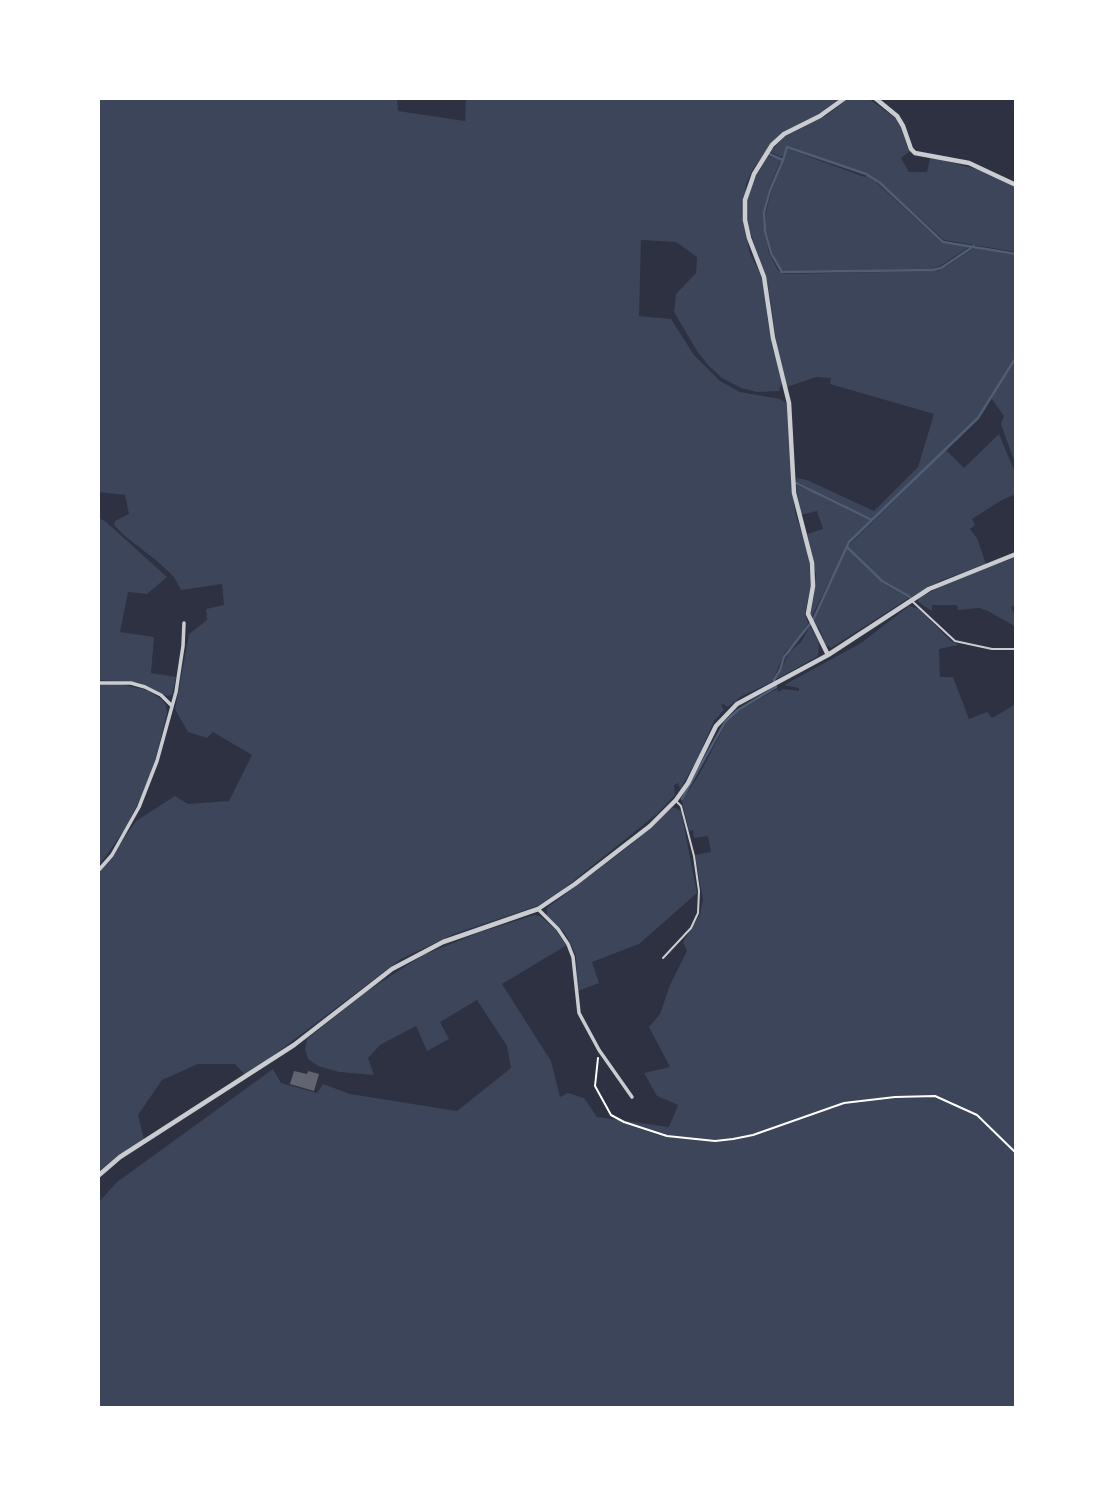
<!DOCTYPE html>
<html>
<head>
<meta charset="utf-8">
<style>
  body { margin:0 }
  #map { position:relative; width:1114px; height:1506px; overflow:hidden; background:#2d3142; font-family:"PT Sans",sans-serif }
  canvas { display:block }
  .frame { position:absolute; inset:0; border:100px solid #fff; pointer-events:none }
</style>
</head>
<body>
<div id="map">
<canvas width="1114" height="1506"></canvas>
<div class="frame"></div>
</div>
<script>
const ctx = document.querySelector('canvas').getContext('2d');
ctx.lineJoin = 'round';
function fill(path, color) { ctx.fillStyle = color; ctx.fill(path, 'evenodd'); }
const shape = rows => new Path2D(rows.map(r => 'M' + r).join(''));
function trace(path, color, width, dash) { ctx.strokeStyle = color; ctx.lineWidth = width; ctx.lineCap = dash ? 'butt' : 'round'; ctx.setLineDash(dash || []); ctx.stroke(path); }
fill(shape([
  [98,98,397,98,398,111,465,121,466,98,841,98,823,112,780,134,753,169,746,184,743,221,750,254,760,273,764,288,768,323,782,383,779,391,757,392,741,388,722,378,708,365,697,351,674,312,676,294,696,273,697,257,676,242,641,240,639,316,671,319,694,355,720,381,740,392,780,399,787,403,790,420,792,493,796,516,808,550,811,585,805,614,808,623,798,639,785,652,772,682,742,696,728,707,723,704,721,705,724,710,714,721,696,762,680,789,678,783,674,785,675,795,657,814,562,890,537,906,454,934,401,959,246,1076,235,1064,198,1064,162,1080,138,1115,144,1139,98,1174,98,875,136,821,175,796,188,804,229,801,252,755,213,732,207,738,188,732,175,709,189,634,207,620,206,609,224,605,222,584,181,590,174,577,157,561,126,537,114,525,115,521,129,514,125,495,98,492],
  [849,98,868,98,895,118,901,127,909,152,901,158,909,172,927,172,930,158,939,159,984,171,1016,187,1016,252,944,240,878,180,877,183,942,243,969,247,940,266,932,269,784,271,781,268,772,252,766,230,766,212,772,188,788,149,865,177,867,175,788,146,782,157,770,152,784,137,827,115],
  [768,156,781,160,769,188,763,211,764,230,769,253,778,270,783,274,939,271,974,248,1016,255,1016,354,977,418,872,519,818,495,871,520,849,541,838,564,840,564,847,548,881,582,909,598,831,648,825,644,820,630,813,622,836,573,834,572,811,618,810,610,816,575,807,534,823,529,817,511,801,515,796,485,810,491,811,489,796,482,797,478,807,480,874,511,918,467,934,414,830,384,831,378,816,377,787,387,778,353,768,285,747,222,747,202,751,185],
  [1016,359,1016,466,1001,424,1004,416,991,398],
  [999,434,1016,475,1016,494,1002,500,972,519,975,525,970,529,977,538,986,564,940,581,911,597,882,580,848,546,946,450,964,468],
  [98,518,105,521,167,577,147,594,128,592,120,632,154,637,151,673,176,677,172,695,167,696,137,682,98,680],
  [1016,557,1016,604,1011,607,1016,619,1016,627,988,611,979,608,958,610,957,605,932,605,932,611,918,602,919,598,948,582],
  [909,606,919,609,951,641,959,645,939,649,940,677,953,677,969,719,987,712,992,718,1016,704,1016,1408,98,1408,98,1203,117,1182,273,1069,281,1083,317,1093,323,1084,350,1094,457,1111,511,1068,507,1046,477,1000,440,1022,449,1039,427,1051,416,1026,380,1045,368,1058,374,1075,339,1072,318,1066,308,1059,305,1049,307,1039,367,991,423,955,478,933,534,915,540,916,555,929,567,945,502,984,551,1061,560,1097,568,1093,584,1098,597,1117,669,1127,678,1105,657,1096,644,1073,670,1067,649,1027,660,1014,670,985,687,951,683,942,700,914,703,900,695,855,711,852,708,836,694,838,693,830,689,831,682,801,700,773,726,723,738,711,777,689,779,692,783,689,799,691,799,688,784,685,861,643],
  [810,626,819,642,818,656,777,679,789,652,801,642],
  [120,684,147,690,161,699,166,705,167,713,153,769,141,797,127,826,98,867,98,685],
  [673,807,681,811,697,893,639,944,592,962,599,983,578,991,576,956,571,944,564,932,547,916,547,908,629,846]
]), '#3c4559');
trace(shape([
  [769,154,783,160,787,147,866,174,879,182,943,242,1016,254],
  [783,160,770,190,764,212,765,231,771,253,782,272,933,270,941,268,974,246],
  [796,483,872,520],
  [847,547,882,581,910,597],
  [682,799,725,722,738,710,776,687,774,680,780,670,784,657,813,620,849,542,978,418,1016,357]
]), '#4f5d75', 2.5);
fill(shape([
  [294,1071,307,1074,308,1071,319,1074,314,1091,290,1084]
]), '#626471');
trace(shape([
  [598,1058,595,1086,611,1115,624,1122,667,1136,715,1141,733,1139,753,1135,844,1103,895,1097,935,1096,977,1115,1016,1153]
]), '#fff', 2);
trace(shape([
  [912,601,955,641,992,649,1016,649],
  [663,958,691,928,698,913,699,891,694,856,681,806,676,801]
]), '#caccd0', 2);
trace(shape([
  [98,683,131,683,145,687,161,695,172,706],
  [98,871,112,855,139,807,157,761,176,692,183,646,184,623],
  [538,909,558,929,568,944,573,957,579,1013,599,1050,632,1097]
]), '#caccd0', 3.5);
trace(shape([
  [875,98,897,116,903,126,911,149,915,153,969,163,1016,185],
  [828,655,808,614,813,586,812,563,794,493,789,403,773,338,764,277,749,238,745,220,745,200,754,174,772,145,784,134,820,116,845,98],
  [98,1176,120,1157,294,1045,392,969,443,942,538,909,575,884,650,826,676,800,688,783,716,726,737,704,828,655,929,589,1016,554]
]), '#caccd0', 4.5);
</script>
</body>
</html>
